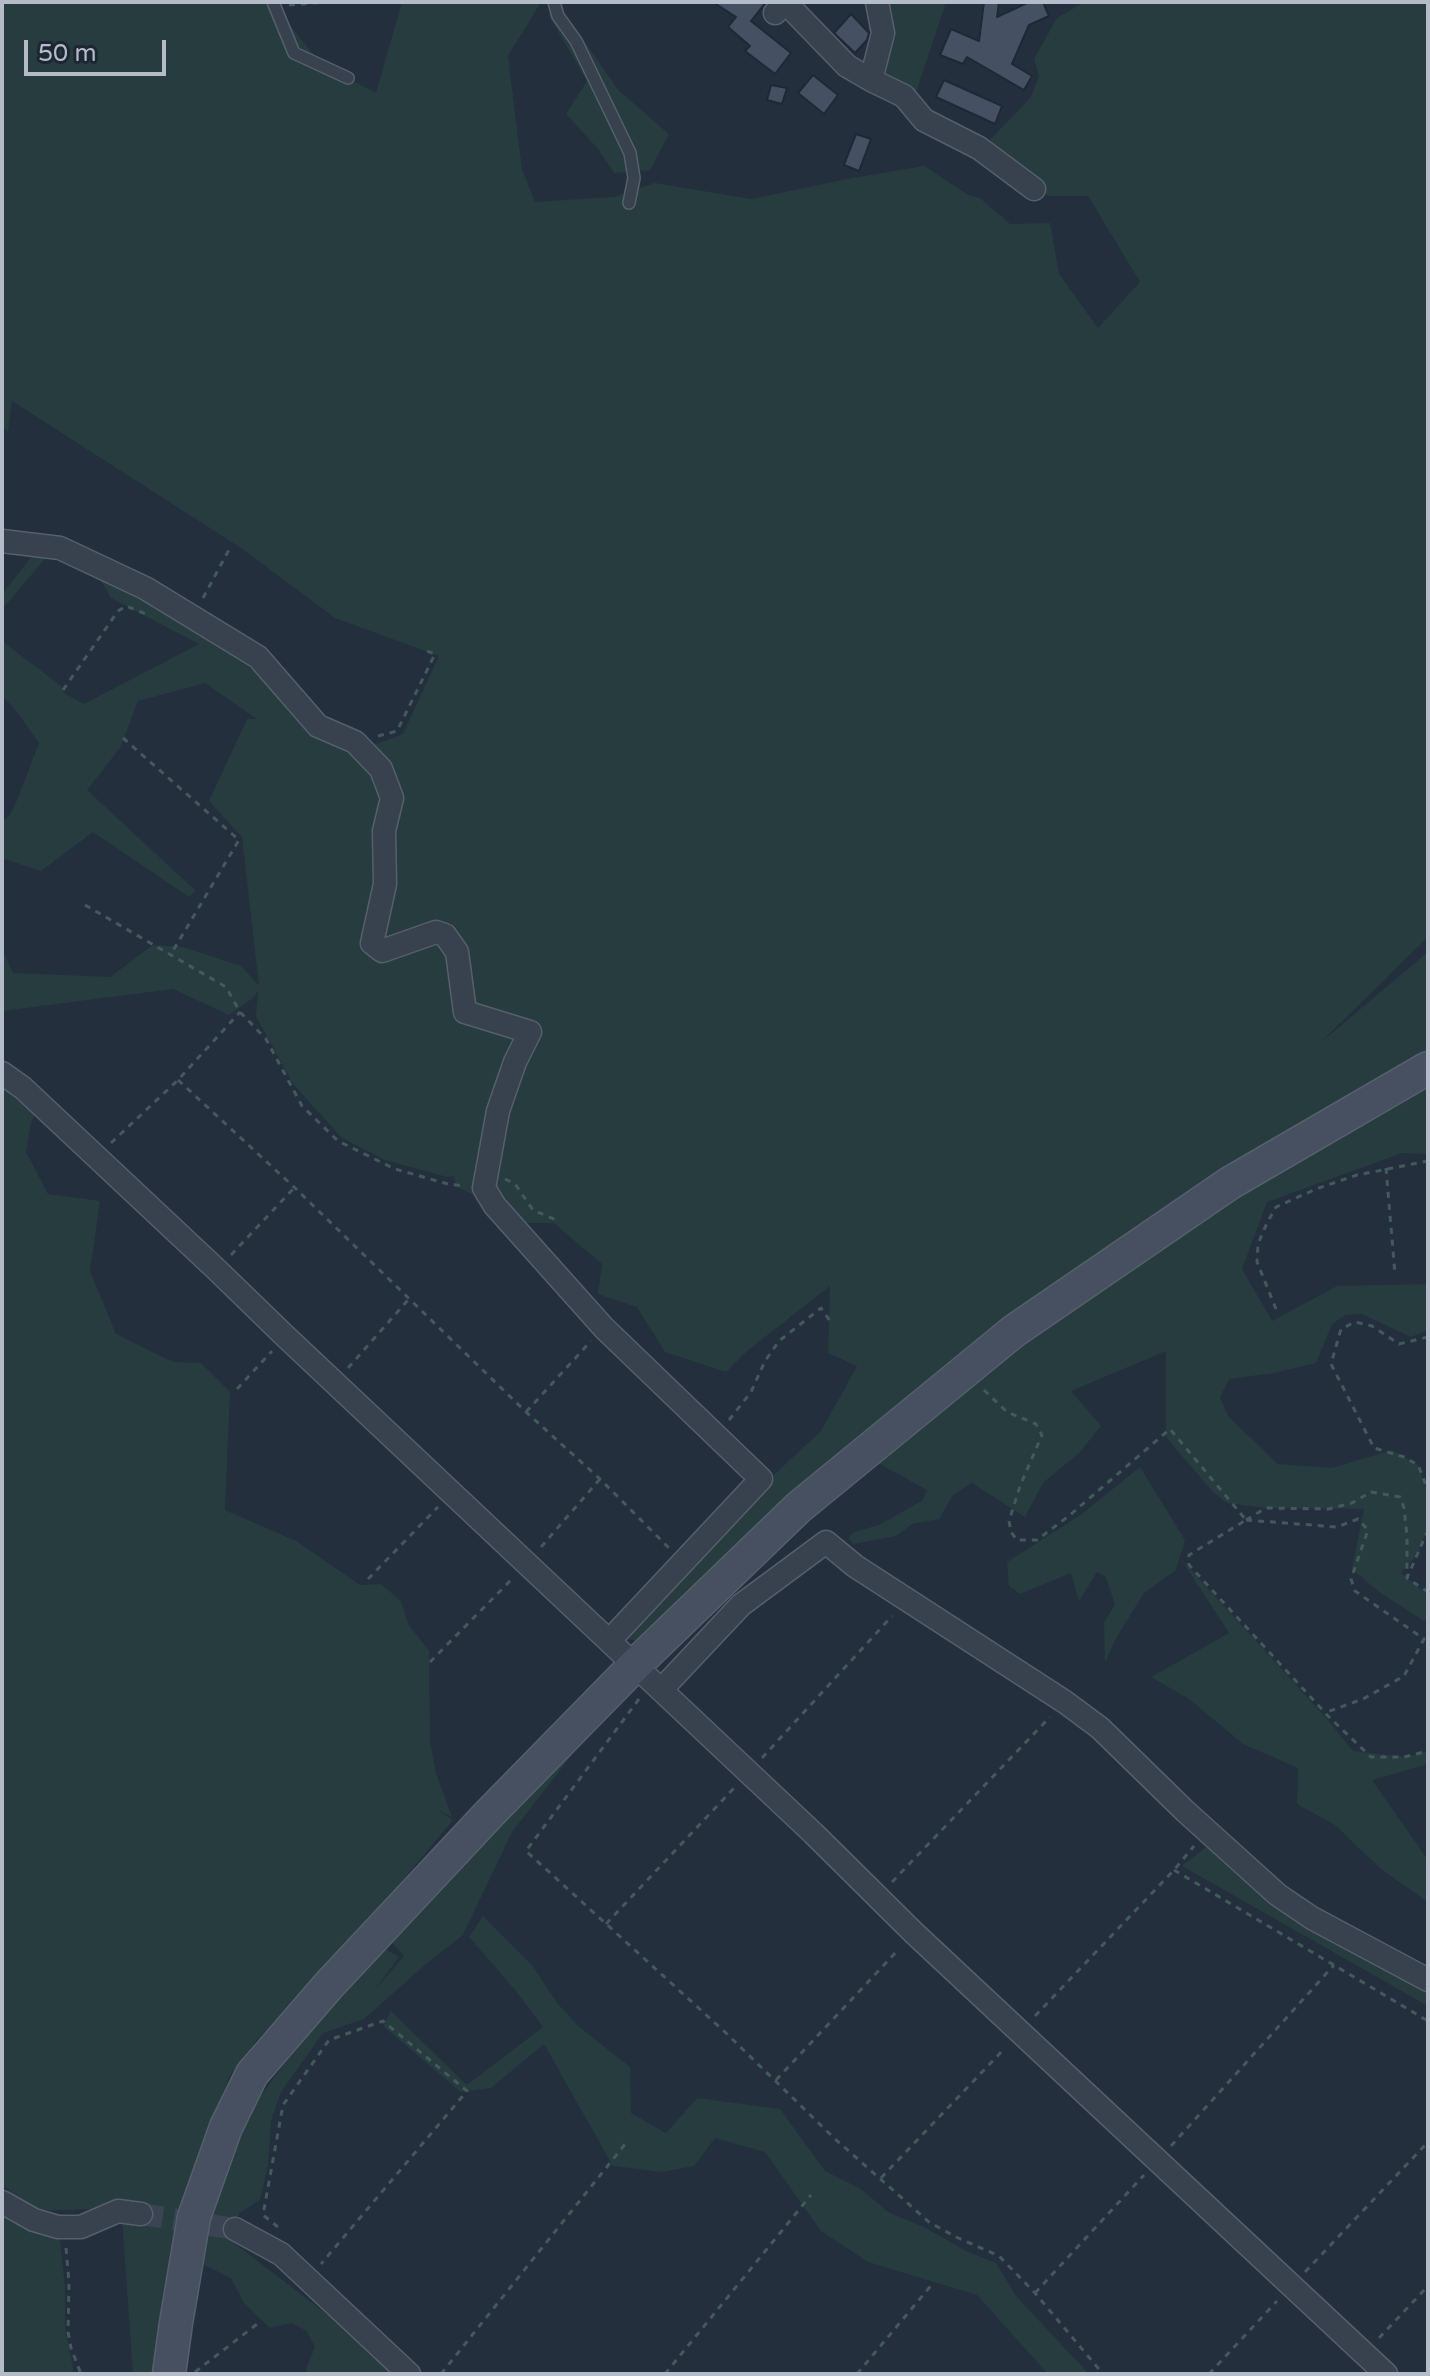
<!DOCTYPE html>
<html>
<head>
<meta charset="utf-8">
<style>
  body { margin:0 }
  #map { position:relative; width:1430px; height:2376px; overflow:hidden; background:#242f3e; font-family:"Varela Round",sans-serif }
  canvas { display:block }
  .frame { position:absolute; inset:0; border:4px solid #b4bcc9; pointer-events:none }
  .scale { position:absolute; left:24px; top:40px; width:142px; height:36px; box-sizing:border-box; border:4px solid #b4bcc9; border-top:0; padding-left:10px; font-size:24px; line-height:28px; white-space:nowrap; color:#b4bcc9; -webkit-text-stroke:6px #1d2633; paint-order:stroke }
</style>
</head>
<body>
<div id="map">
<canvas width="1430" height="2376"></canvas>
<div class="frame"></div>
<div class="scale">50 m</div>
</div>
<script>
const ctx = document.querySelector('canvas').getContext('2d');
ctx.lineJoin = 'round';
function fill(path, color) { ctx.fillStyle = color; ctx.fill(path, 'evenodd'); }
const shape = rows => new Path2D(rows.map(r => 'M' + r).join(''));
function trace(path, color, width, dash) { ctx.strokeStyle = color; ctx.lineWidth = width; ctx.lineCap = dash ? 'butt' : 'round'; ctx.setLineDash(dash || []); ctx.stroke(path); }
fill(shape([
  [2,2,274,2,274,6,322,65,376,93,402,2,541,2,508,56,522,169,535,202,614,197,655,183,751,199,847,179,924,166,967,194,981,199,1010,224,1050,223,1059,274,1098,328,1140,282,1088,196,1048,196,985,145,1031,97,1039,76,1034,59,1057,18,1084,2,1428,2,1428,937,1320,1043,1428,952,1428,1154,1402,1153,1267,1202,1242,1269,1272,1321,1337,1286,1428,1284,1428,1330,1411,1337,1362,1314,1346,1315,1332,1324,1316,1363,1274,1373,1229,1379,1220,1397,1228,1416,1278,1464,1332,1468,1392,1450,1418,1465,1428,1494,1428,1525,1419,1552,1401,1573,1428,1595,1428,1620,1424,1621,1379,1592,1352,1569,1364,1509,1266,1508,1227,1503,1212,1491,1166,1437,1166,1351,1071,1391,1101,1426,1079,1453,1043,1483,1025,1517,972,1483,953,1495,939,1519,912,1524,896,1536,853,1544,848,1538,854,1532,879,1525,923,1500,927,1490,854,1450,640,1641,625,1639,767,1481,821,1431,857,1366,828,1353,830,1286,747,1351,726,1372,665,1352,637,1307,598,1294,602,1264,554,1223,524,1223,511,1208,505,1211,456,1186,454,1176,447,1177,385,1160,342,1138,293,1084,256,1016,258,991,253,998,229,1015,173,989,2,1011,2,949,13,973,110,977,153,945,183,947,241,966,259,986,242,837,209,801,247,719,257,719,205,683,138,701,120,748,87,790,196,891,189,897,93,832,41,871,2,858,2,821,10,815,15,805,39,743,14,708,2,696,2,641,61,686,64,693,84,704,199,644,111,598,92,566,232,651,305,719,315,738,350,754,403,734,439,656,335,618,241,548,12,401,8,432,2,427],
  [886,2,946,2,915,96,872,75],
  [561,7,618,90,669,134,650,170,614,173,598,149,566,114,587,81,548,14],
  [36,551,50,553,4,607,2,614,2,594],
  [2,1063,38,1109,31,1122,26,1152,48,1194,100,1201,90,1271,116,1334,173,1362,201,1363,230,1392,225,1510,296,1541,360,1585,381,1584,401,1601,408,1624,429,1651,430,1741,436,1773,452,1817,436,1809,453,1820,360,1931,256,2041,229,2077,209,2134,155,2374,133,2374,122,2218,90,2209,32,2211,2,2184],
  [1140,1467,1185,1540,1176,1570,1144,1593,1115,1640,1105,1663,1104,1622,1115,1605,1106,1577,1097,1572,1079,1601,1071,1573,1020,1594,1009,1586,1007,1562,1079,1516],
  [1181,1559,1328,1720,1353,1751,1406,1757,1428,1751,1428,1764,1372,1780,1428,1860,1428,1902,1381,1869,1335,1825,1297,1804,1298,1768,1243,1744,1189,1699,1151,1677,1229,1633],
  [626,1685,512,1832,463,1935,426,1964,364,2019,323,2033,281,2092,271,2121,268,2165,260,2200,239,2213,233,2242,376,2352,401,2374,307,2374,306,2369,315,2347,307,2331,291,2323,270,2328,244,2303,231,2278,202,2264,208,2212,245,2118,322,2011,386,1949,399,1957,374,1991,404,1956,391,1942],
  [1210,1844,1428,1986,1428,2006,1182,1866],
  [483,1916,532,1965,557,2003,578,2026,630,2067,631,2113,666,2133,697,2098,780,2109,825,2171,861,2189,888,2212,924,2227,966,2251,996,2263,1016,2296,1089,2374,1048,2374,977,2295,868,2262,821,2231,765,2152,715,2138,694,2166,662,2172,613,2166,544,2044,491,2088,461,2092,383,2026,391,2011,467,2085,543,2027,516,1991,469,1937],
  [2,2206,59,2233,65,2286,65,2326,74,2374,2,2374,2,2282,4,2278,2,2277]
]), '#263c3f');
const building = shape([
  [713,2,766,2,751,21,791,53,775,74,745,51,750,46,728,27,736,17,713,2],
  [984,2,999,2,997,17,1029,2,1043,2,1049,16,1029,25,1012,64,1032,76,1024,90,967,57,963,64,940,55,951,29,979,41,984,2],
  [851,14,869,33,867,40,855,53,834,33,851,14],
  [813,75,838,95,824,114,798,93,813,75],
  [944,80,1002,106,995,124,936,97,944,80],
  [771,85,787,88,782,104,767,100,771,85],
  [856,134,871,139,859,171,844,165,856,134]
]);
fill(building, '#455162');
trace(building, '#1f2835', 2);
trace(shape([
  [141,2214,235,2229]
]), '#3a4453', 22, [22, 11]);
const lane = shape([
  [273,2,294,53,348,78],
  [554,2,558,16,576,41,630,153,634,178,629,203]
]);
const street = shape([
  [877,2,883,33,871,80,904,96,924,120,979,148,1034,189],
  [775,13,785,2,847,66,871,80],
  [2,541,60,548,145,588,258,657,318,726,355,742,381,769,392,798,384,831,385,884,372,943,382,951,436,932,445,935,457,952,465,1012,530,1032,515,1062,498,1111,484,1188,495,1206,604,1328,761,1479,609,1641],
  [2,1073,23,1088,217,1270,285,1336,813,1833,914,1933,1386,2374],
  [661,1690,741,1605,826,1542,855,1566,1065,1702,1100,1728,1185,1811,1278,1895,1312,1918,1428,1980],
  [2,2202,34,2220,58,2227,81,2227,118,2211,141,2214],
  [235,2229,281,2254,409,2374]
]);
const secondary = shape([
  [169,2374,176,2323,194,2217,226,2127,252,2074,329,1985,489,1814,635,1665,799,1507,1014,1331,1230,1183,1428,1068]
]);
trace(lane, '#565f6c', 14);
trace(street, '#565f6c', 25);
trace(secondary, '#565f6c', 35);
trace(shape([
  [289,5,325,2],
  [203,598,231,546],
  [63,690,118,611,126,606,148,615],
  [378,736,397,731,435,654,424,650],
  [123,738,239,840,171,954],
  [85,905,226,987,240,1012,266,1039,302,1106,338,1141,395,1169,448,1184,464,1186],
  [178,1080,295,1188,526,1412,600,1479,669,1548],
  [111,1143,178,1080,240,1012],
  [1386,1168,1395,1274],
  [505,1179,515,1184,533,1210,556,1220],
  [231,1255,294,1188],
  [1276,1309,1257,1262,1258,1244,1267,1223,1276,1207,1316,1189,1357,1175,1428,1161],
  [1428,1337,1399,1344,1372,1326,1355,1322,1341,1329,1331,1364,1374,1448,1404,1457,1418,1465,1428,1490],
  [348,1368,408,1300],
  [237,1389,272,1351],
  [984,1390,1007,1412,1036,1424,1042,1435,1020,1486,1009,1521,1011,1532,1017,1540,1037,1540,1070,1515,1170,1429,1246,1520,1189,1555,1189,1565,1329,1717,1371,1757,1404,1757,1428,1751],
  [526,1412,591,1341],
  [729,1420,751,1392,765,1361,779,1341,821,1308,830,1321],
  [1246,1520,1337,1527,1358,1519,1368,1530,1351,1579,1355,1591,1424,1639,1404,1676,1363,1699,1327,1712],
  [1246,1520,1266,1508,1329,1509,1352,1503,1371,1492,1400,1497,1404,1508,1407,1536,1407,1578],
  [1428,1530,1407,1578,1428,1592],
  [541,1547,600,1479],
  [368,1579,438,1507],
  [430,1662,512,1579],
  [639,1699,526,1851,726,2033,834,2138,929,2222,956,2237,999,2256,1035,2293,1103,2374],
  [762,1758,892,1616],
  [1174,1870,1428,2021],
  [892,1882,1050,1717],
  [606,1924,735,1787],
  [1035,2016,1174,1870,1194,1846],
  [776,2080,899,1949],
  [1171,2146,1334,1965],
  [881,2178,1005,2048],
  [278,2227,263,2215,283,2105,329,2040,383,2021,467,2091,321,2264],
  [66,2248,69,2282,68,2332,71,2348,81,2374],
  [1305,2272,1428,2142],
  [1035,2293,1144,2175],
  [1379,2338,1428,2286],
  [195,2372,261,2321],
  [441,2374,626,2143],
  [665,2374,811,2195],
  [857,2374,934,2282],
  [1209,2374,1277,2301]
]), '#44595c', 3, [6, 6]);
trace(lane, '#38414e', 11);
trace(street, '#38414e', 22);
trace(secondary, '#465061', 32);
</script>
</body>
</html>
